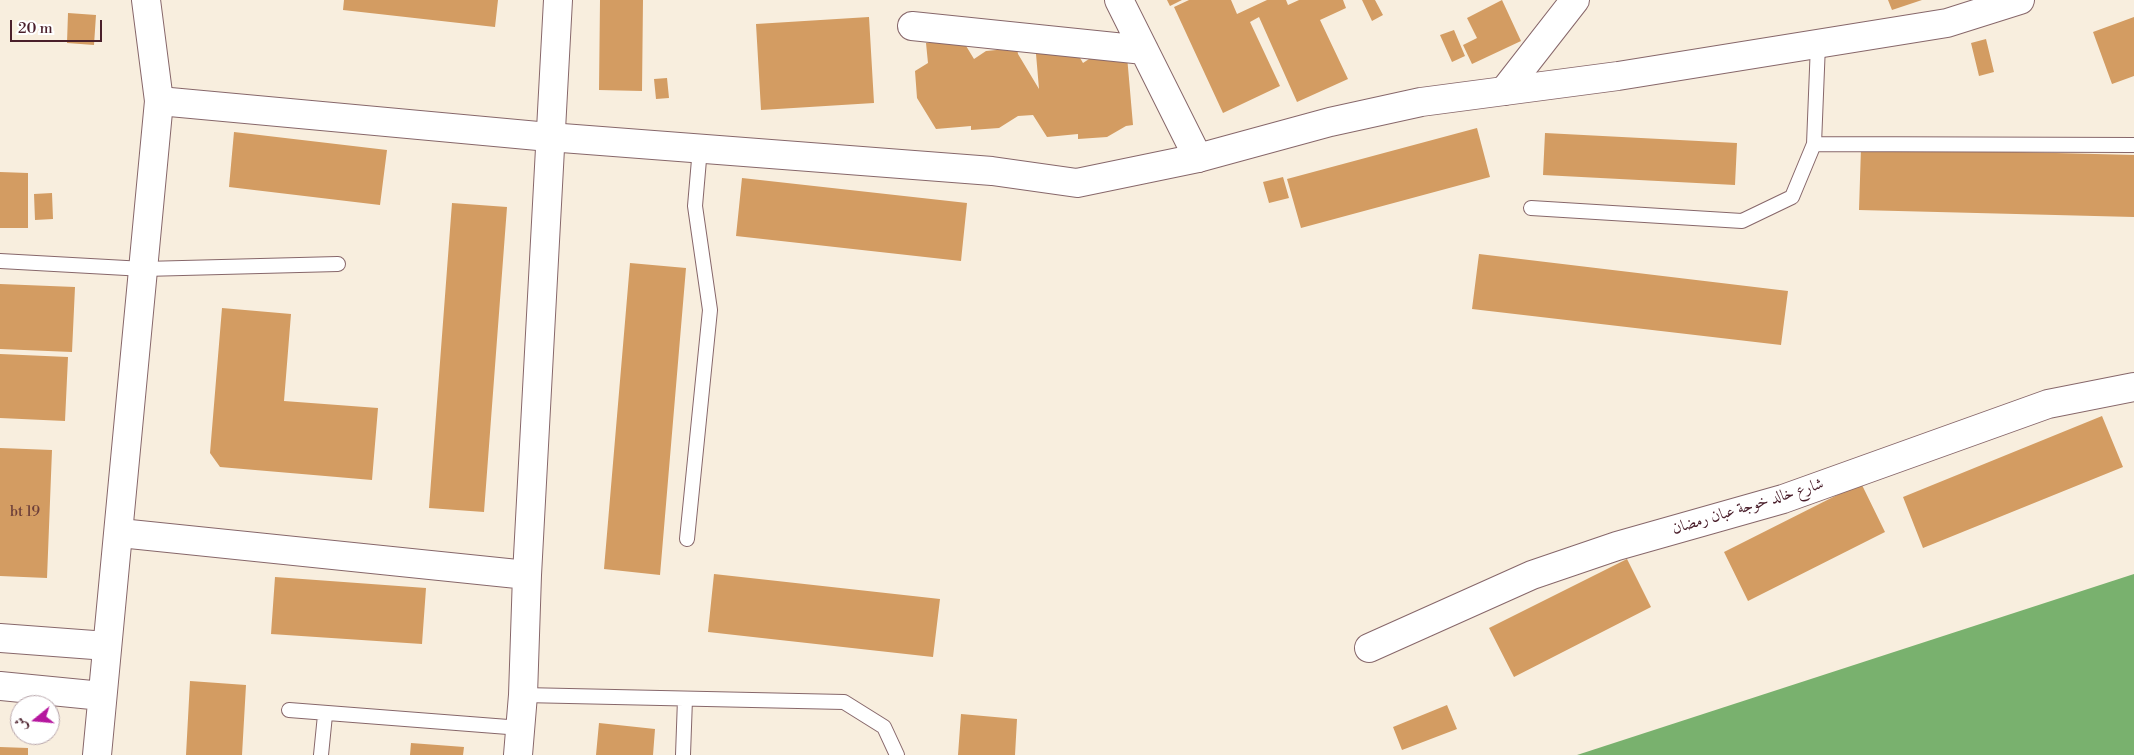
<!DOCTYPE html>
<html>
<head>
<meta charset="utf-8">
<style>
  body { margin:0 }
  #map { position:relative; width:2134px; height:755px; overflow:hidden; background:#f8eede; font-family:"Libre Bodoni",Amiri,serif }
  canvas { display:block }
  .north { position:absolute; left:10px; top:695px; width:50px; height:50px; box-sizing:border-box; background:#fff; border:1px solid #b7a5aa; border-radius:50%; rotate:253deg; font-size:14px; font-weight:700; line-height:20px; text-align:center; color:#4a1f2b }
  .north::after { content:''; display:block; margin:auto; width:18px; height:22px; background:#b5179e; clip-path:polygon(50% 0,100% 100%,50% 72%,0 100%) }
  .scale { position:absolute; left:10px; top:20px; width:92px; height:22px; box-sizing:border-box; border:2px solid #4a1f2b; border-top:0; padding-left:6px; font-size:15px; line-height:18px; white-space:nowrap; color:#4a1f2b; -webkit-text-stroke:4px #fff; paint-order:stroke }
</style>
</head>
<body>
<div id="map">
<canvas width="2134" height="755"></canvas>
<div class="north">ش</div>
<div class="scale">20 m</div>
</div>
<script>
const ctx = document.querySelector('canvas').getContext('2d');
ctx.lineJoin = 'round';
function fill(path, color) { ctx.fillStyle = color; ctx.fill(path, 'evenodd'); }
const shape = rows => new Path2D(rows.map(r => 'M' + r).join(''));
function trace(path, color, width, dash) { ctx.strokeStyle = color; ctx.lineWidth = width; ctx.lineCap = dash ? 'butt' : 'round'; ctx.setLineDash(dash || []); ctx.stroke(path); }
function label(font, color, halo, rows, align = 'center') {
  ctx.font = font + ' "Libre Bodoni",Amiri,serif'; ctx.lineWidth = 4; ctx.setLineDash([]); ctx.textBaseline = 'middle'; ctx.strokeStyle = halo; ctx.fillStyle = color; for (const [text, x, y, turn = 0] of rows) {
    ctx.save(); ctx.translate(x, y); ctx.rotate((+turn || 0) * Math.PI / 180); ctx.textAlign = isNaN(turn) ? turn : align; if (halo) ctx.strokeText(text, 0, 0); ctx.fillText(text, 0, 0); ctx.restore();
  }
}
fill(shape([
  [2134,574,2134,755,1577,755]
]), '#79b16e');
fill(shape([
  [344,0,498,0,495,27,343,10],
  [600,0,643,0,642,91,599,90],
  [1167,0,1182,0,1170,6],
  [1189,0,1231,0,1237,14,1267,0,1286,0,1288,5,1299,0,1343,0,1346,8,1320,20,1348,79,1297,102,1259,17,1250,22,1280,86,1223,113,1174,7],
  [1362,0,1375,0,1383,15,1372,21],
  [1502,0,1521,41,1472,64,1463,45,1477,38,1467,18],
  [1888,0,1922,0,1892,10],
  [68,13,96,15,94,45,67,43],
  [869,17,874,103,761,110,756,24],
  [2134,17,2134,76,2112,84,2093,32],
  [1454,30,1465,56,1452,62,1440,35],
  [960,36,974,59,986,51,1017,48,1018,54,1039,89,1036,54,1076,51,1083,63,1089,59,1127,56,1133,125,1126,126,1107,137,1078,139,1078,134,1047,137,1033,115,1018,116,999,128,971,130,971,126,936,129,917,98,915,71,928,63,926,43,952,41],
  [1986,39,1994,72,1979,76,1971,43],
  [667,78,669,98,656,99,654,79],
  [1477,128,1490,177,1301,228,1287,179],
  [234,132,387,150,380,205,229,187],
  [1545,133,1737,143,1735,185,1543,175],
  [1861,148,2134,155,2134,217,1859,210],
  [0,172,28,173,28,228,0,228],
  [1283,177,1289,198,1269,203,1263,182],
  [742,178,967,203,961,261,736,236],
  [52,193,53,219,35,220,34,194],
  [452,203,507,207,484,512,429,508],
  [1479,254,1788,291,1781,345,1472,309],
  [630,263,686,268,660,575,604,569],
  [0,284,75,287,72,352,0,349],
  [222,308,291,314,284,401,378,408,372,480,220,467,210,453],
  [0,354,68,357,65,421,0,418],
  [2102,416,2123,467,1923,548,1903,497],
  [0,448,52,450,47,578,0,576],
  [1861,483,1885,532,1748,601,1724,552],
  [1627,559,1651,607,1514,677,1489,628],
  [714,574,940,599,933,657,708,632],
  [275,577,426,588,422,644,271,634],
  [190,681,246,685,242,755,186,755],
  [1447,705,1457,729,1402,750,1393,727],
  [961,714,1017,719,1015,755,958,755],
  [599,723,655,729,653,755,596,755],
  [411,743,464,747,463,755,410,755],
  [0,747,28,748,28,755,0,755]
]), '#d39c62');
const service = shape([
  [1818,44,1814,144,2134,145],
  [1531,208,1742,221,1792,197,1814,144],
  [0,261,144,269,338,264],
  [687,539,710,310,695,206,700,148],
  [523,695,844,702,884,727,897,755],
  [289,710,521,728],
  [321,755,325,715],
  [683,755,685,699]
]);
const minor = shape([
  [1119,0,1198,158],
  [912,26,1144,50],
  [1504,91,1575,0],
  [120,533,527,575,523,695,518,755],
  [527,575,558,0],
  [1369,648,1532,575,1617,546,1783,499,2048,404,2134,387]
]);
const tertiary = shape([
  [159,101,549,137,992,171,1077,183,1198,158,1330,122,1421,102,1618,76,1947,23,2020,0]
]);
const secondary = shape([
  [0,638,107,646],
  [0,686,102,696],
  [97,755,159,101,146,0]
]);
trace(service, '#87676a', 16);
trace(minor, '#87676a', 30);
trace(tertiary, '#87676a', 30);
trace(secondary, '#87676a', 30);
trace(service, '#fff', 14);
trace(minor, '#fff', 28);
trace(tertiary, '#fff', 28);
trace(secondary, '#fff', 28);
label('14px', '#6c3e39', null, [
  ["bt 19",25,513]
]);
label('16px', '#4a1f2b', '#fff', [
  ["شارع خالد خوجة عبان رمضان",1748,507,-17]
]);
</script>
</body>
</html>
